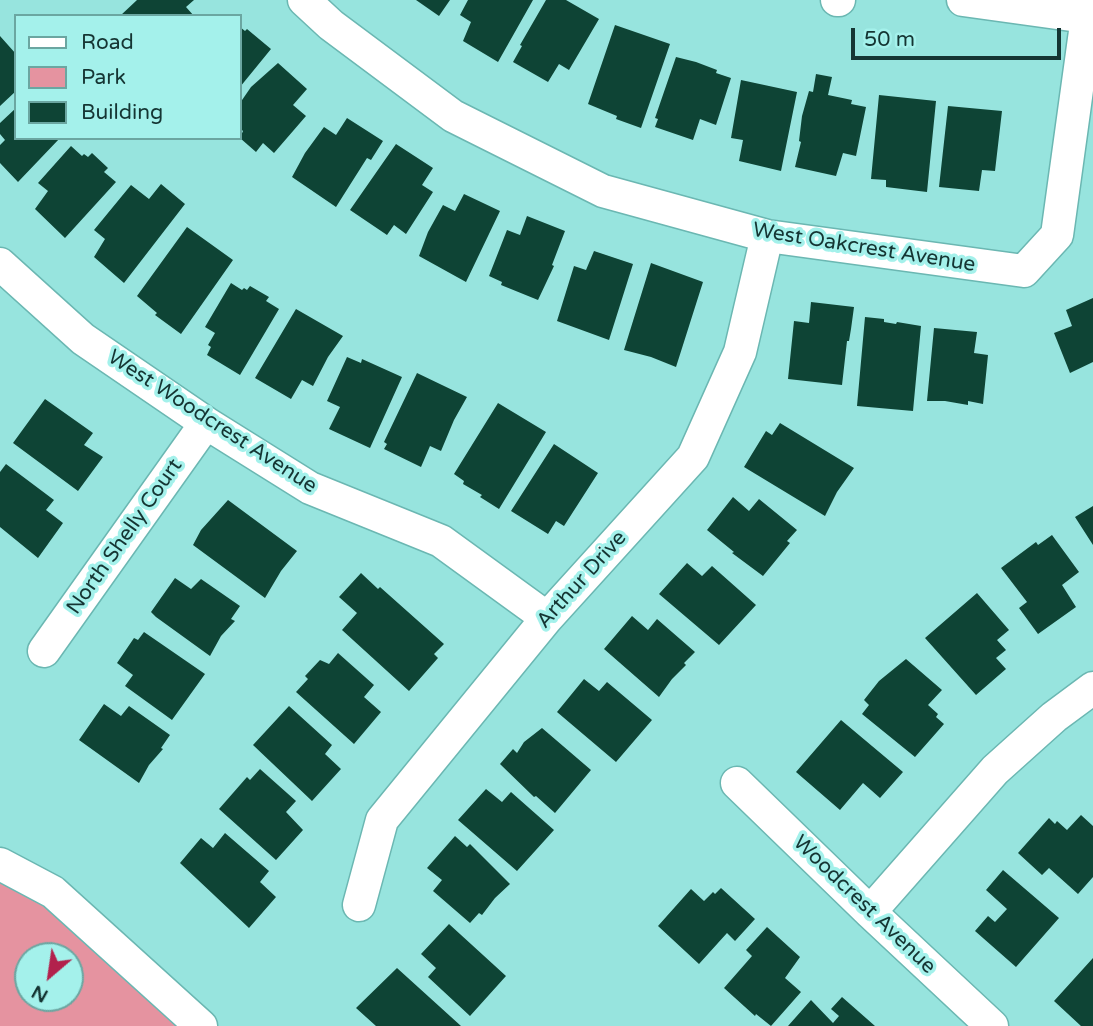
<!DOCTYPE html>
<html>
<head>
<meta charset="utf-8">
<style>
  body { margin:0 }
  #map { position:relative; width:1093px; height:1026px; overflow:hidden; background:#97e4de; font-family:"Varela Round",sans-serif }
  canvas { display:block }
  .legend { position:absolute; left:14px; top:14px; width:228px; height:126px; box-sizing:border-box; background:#a4f1eb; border:2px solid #6ba6a1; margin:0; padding:9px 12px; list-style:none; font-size:21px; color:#153533 }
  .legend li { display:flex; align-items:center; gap:14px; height:35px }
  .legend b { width:35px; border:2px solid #6ba6a1 }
  .north { position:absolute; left:14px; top:942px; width:70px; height:70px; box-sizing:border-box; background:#a4f1eb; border:2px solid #6ba6a1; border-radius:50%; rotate:209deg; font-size:19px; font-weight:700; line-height:28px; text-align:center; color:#153533 }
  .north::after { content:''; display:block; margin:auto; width:24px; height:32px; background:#b2214c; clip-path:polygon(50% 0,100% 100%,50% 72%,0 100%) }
  .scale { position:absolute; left:851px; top:28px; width:210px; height:32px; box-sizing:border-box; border:4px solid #153533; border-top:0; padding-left:9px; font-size:21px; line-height:24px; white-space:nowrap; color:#153533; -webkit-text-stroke:5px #a4f1eb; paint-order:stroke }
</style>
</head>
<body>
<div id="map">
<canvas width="1093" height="1026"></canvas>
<ul class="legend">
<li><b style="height:9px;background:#fff"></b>Road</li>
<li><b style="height:19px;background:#e593a0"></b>Park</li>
<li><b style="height:19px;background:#0e4435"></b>Building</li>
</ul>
<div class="north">N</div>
<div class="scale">50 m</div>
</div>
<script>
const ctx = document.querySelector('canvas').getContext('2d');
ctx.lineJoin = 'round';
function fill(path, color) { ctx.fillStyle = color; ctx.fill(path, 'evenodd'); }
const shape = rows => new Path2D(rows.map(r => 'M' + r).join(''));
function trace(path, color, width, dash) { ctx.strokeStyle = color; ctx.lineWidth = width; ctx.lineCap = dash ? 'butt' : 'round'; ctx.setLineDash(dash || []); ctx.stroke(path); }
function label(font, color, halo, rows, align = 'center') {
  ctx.font = font + ' "Varela Round",sans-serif'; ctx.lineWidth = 7; ctx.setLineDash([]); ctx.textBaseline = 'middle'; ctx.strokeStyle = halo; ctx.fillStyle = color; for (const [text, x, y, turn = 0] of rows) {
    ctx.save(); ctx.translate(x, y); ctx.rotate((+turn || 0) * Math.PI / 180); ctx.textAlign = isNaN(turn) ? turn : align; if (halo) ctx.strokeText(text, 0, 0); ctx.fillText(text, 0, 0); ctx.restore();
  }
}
fill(shape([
  [0,860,182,1026,0,1026],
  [28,956,70,956,70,998,28,998]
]), '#e593a0');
fill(shape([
  [137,0,194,0,186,7,194,16,120,16],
  [416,0,450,0,439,16],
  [468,0,533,0,498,62,463,41,471,22,460,15],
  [546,0,566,0,599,19,569,70,559,64,548,82,513,62,522,46,520,45],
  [615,25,670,44,641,128,616,119,617,116,588,104],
  [240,27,245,31,247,29,271,49,240,87],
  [0,36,16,54,16,91,0,106],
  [676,57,696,62,717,70,716,73,731,78,716,125,700,119,693,140,655,127,658,119,655,118],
  [278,63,307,89,293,105,306,116,274,153,263,143,256,152,240,138,243,131,240,128,240,103,251,87],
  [816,74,832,77,828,95,852,100,851,104,866,107,856,156,843,153,836,176,795,167,801,142,799,141,802,116,809,91,813,92],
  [741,80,797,92,781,171,739,161,743,140,731,138],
  [879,95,936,101,927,192,886,187,886,180,871,179],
  [948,106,1002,111,995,171,982,170,979,191,939,187],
  [16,108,16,138,60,138,18,182,0,163,0,145,5,140,0,134,0,123],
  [347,118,383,141,371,160,367,158,336,207,292,177,305,153,324,127,336,135],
  [396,144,433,168,422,185,433,192,406,234,394,225,387,235,350,210],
  [71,146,82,156,84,154,88,157,92,153,108,168,104,172,116,182,65,238,35,209,48,191,38,183],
  [161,184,185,204,124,283,94,257,105,239,94,230,131,185,149,199],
  [464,194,500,211,466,282,419,256,428,232,443,205,455,211],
  [527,216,565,231,552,265,554,266,538,300,501,285,502,282,489,276,507,230,520,235],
  [187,227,233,260,181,334,155,315,157,313,137,296],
  [594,251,633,264,609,340,557,321,574,266,586,270],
  [651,263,703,282,676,367,651,357,624,350],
  [231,283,242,290,244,288,247,290,250,286,269,297,266,301,279,309,240,375,207,355,211,347,208,345,215,333,205,327],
  [1093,298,1093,362,1070,373,1054,333,1072,326,1066,310],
  [811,302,854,307,851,329,849,341,847,341,842,385,788,379,794,321,809,323],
  [296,309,343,336,328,357,313,386,302,380,291,399,255,378],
  [865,317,884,319,884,322,896,324,897,322,921,326,913,411,857,406],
  [934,328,977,332,974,353,988,355,983,404,968,401,968,405,945,401,927,401],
  [347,357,361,363,362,359,402,377,370,448,329,429,340,407,327,401],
  [417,373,467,397,454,420,441,451,430,446,421,467,384,449,387,444,384,442],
  [45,399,93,433,84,445,103,457,78,491,13,443],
  [498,403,546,432,499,509,480,497,482,495,463,484,464,481,454,474],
  [780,423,854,468,837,492,825,516,744,467,766,431,772,435],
  [554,444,598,473,564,526,556,521,548,534,511,511],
  [6,464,54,500,46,510,63,523,38,558,0,527,0,472],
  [733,497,749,511,759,499,797,530,787,541,790,543,763,576,732,553,734,552,707,530],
  [228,500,297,551,281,571,265,598,193,545,201,530],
  [1093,506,1093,545,1075,517],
  [1052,535,1079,572,1062,585,1076,607,1038,634,1019,608,1027,602,1001,568,1036,542,1038,545],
  [687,563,702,576,712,566,756,605,719,645,659,594],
  [361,573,378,589,380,587,444,644,434,654,438,658,409,691,342,630,357,613,339,597],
  [175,578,191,589,201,579,240,606,231,619,235,621,221,636,210,656,156,617,151,612],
  [977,593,1009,630,997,640,1006,650,996,658,1006,669,976,695,925,638],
  [632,616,648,630,657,619,695,652,684,663,686,665,672,679,659,697,604,649],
  [144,632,205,674,172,720,125,686,133,675,117,663,134,638,138,640],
  [338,653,374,685,364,697,381,712,354,744,296,692,308,679,305,676,320,660,329,664],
  [906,659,942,690,928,705,938,714,936,717,944,724,915,757,862,714,869,705,864,700,879,681],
  [584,679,599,691,607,682,652,720,616,762,557,712],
  [104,704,121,716,129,706,170,735,161,748,163,749,149,765,139,783,79,740],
  [289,706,332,745,325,754,341,769,312,801,253,745],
  [841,720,903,772,880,798,863,783,840,810,796,772],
  [542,728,591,770,555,813,536,796,534,797,500,764,513,749,517,753,524,742],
  [260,769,296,801,286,812,303,830,276,860,219,809,247,777,250,780],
  [486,789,502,802,511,792,554,830,517,871,458,820],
  [1081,815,1093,826,1093,877,1078,894,1049,868,1042,875,1018,853,1049,818,1055,824,1057,821,1067,830],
  [225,833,269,871,260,882,276,897,249,928,180,863,201,838,213,848],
  [455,836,467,847,470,844,510,884,495,898,482,915,479,913,470,923,433,891,442,880,427,868],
  [1003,870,1059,918,1016,967,975,931,988,916,995,922,1007,909,986,890],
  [721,888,755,919,735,941,727,933,699,964,658,926,691,889,704,901,713,892,715,894],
  [449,924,506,976,470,1016,428,977,436,968,421,954],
  [767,927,800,957,785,978,801,992,771,1026,756,1014,755,1016,724,988,752,956,746,950],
  [1093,958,1093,1026,1081,1026,1054,1001],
  [397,968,461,1026,376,1026,356,1008],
  [842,997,875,1026,788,1026,811,1000,833,1023,839,1016,831,1009]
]), '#0e4435');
const minor = shape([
  [304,0,331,25,453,116,603,191,767,236,1024,271,1057,235,1087,17,1085,0],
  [837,0,839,0],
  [963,0,1093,18],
  [0,264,83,339,206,423,310,488,441,541,547,618],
  [44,651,206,423],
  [737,783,870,912,992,1026],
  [0,864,53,892,201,1026],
  [359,905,382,820,547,618,693,457,740,352,767,236],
  [870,912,995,770,1054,717,1093,688]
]);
trace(minor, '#6bb7b2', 35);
trace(minor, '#fff', 32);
label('21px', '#153533', '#a4f1eb', [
  ["West Oakcrest Avenue",864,248,9],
  ["West Woodcrest Avenue",212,422,33],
  ["North Shelly Court",125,537,-55],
  ["Arthur Drive",582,580,-48],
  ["Woodcrest Avenue",864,905,44]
]);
</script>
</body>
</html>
